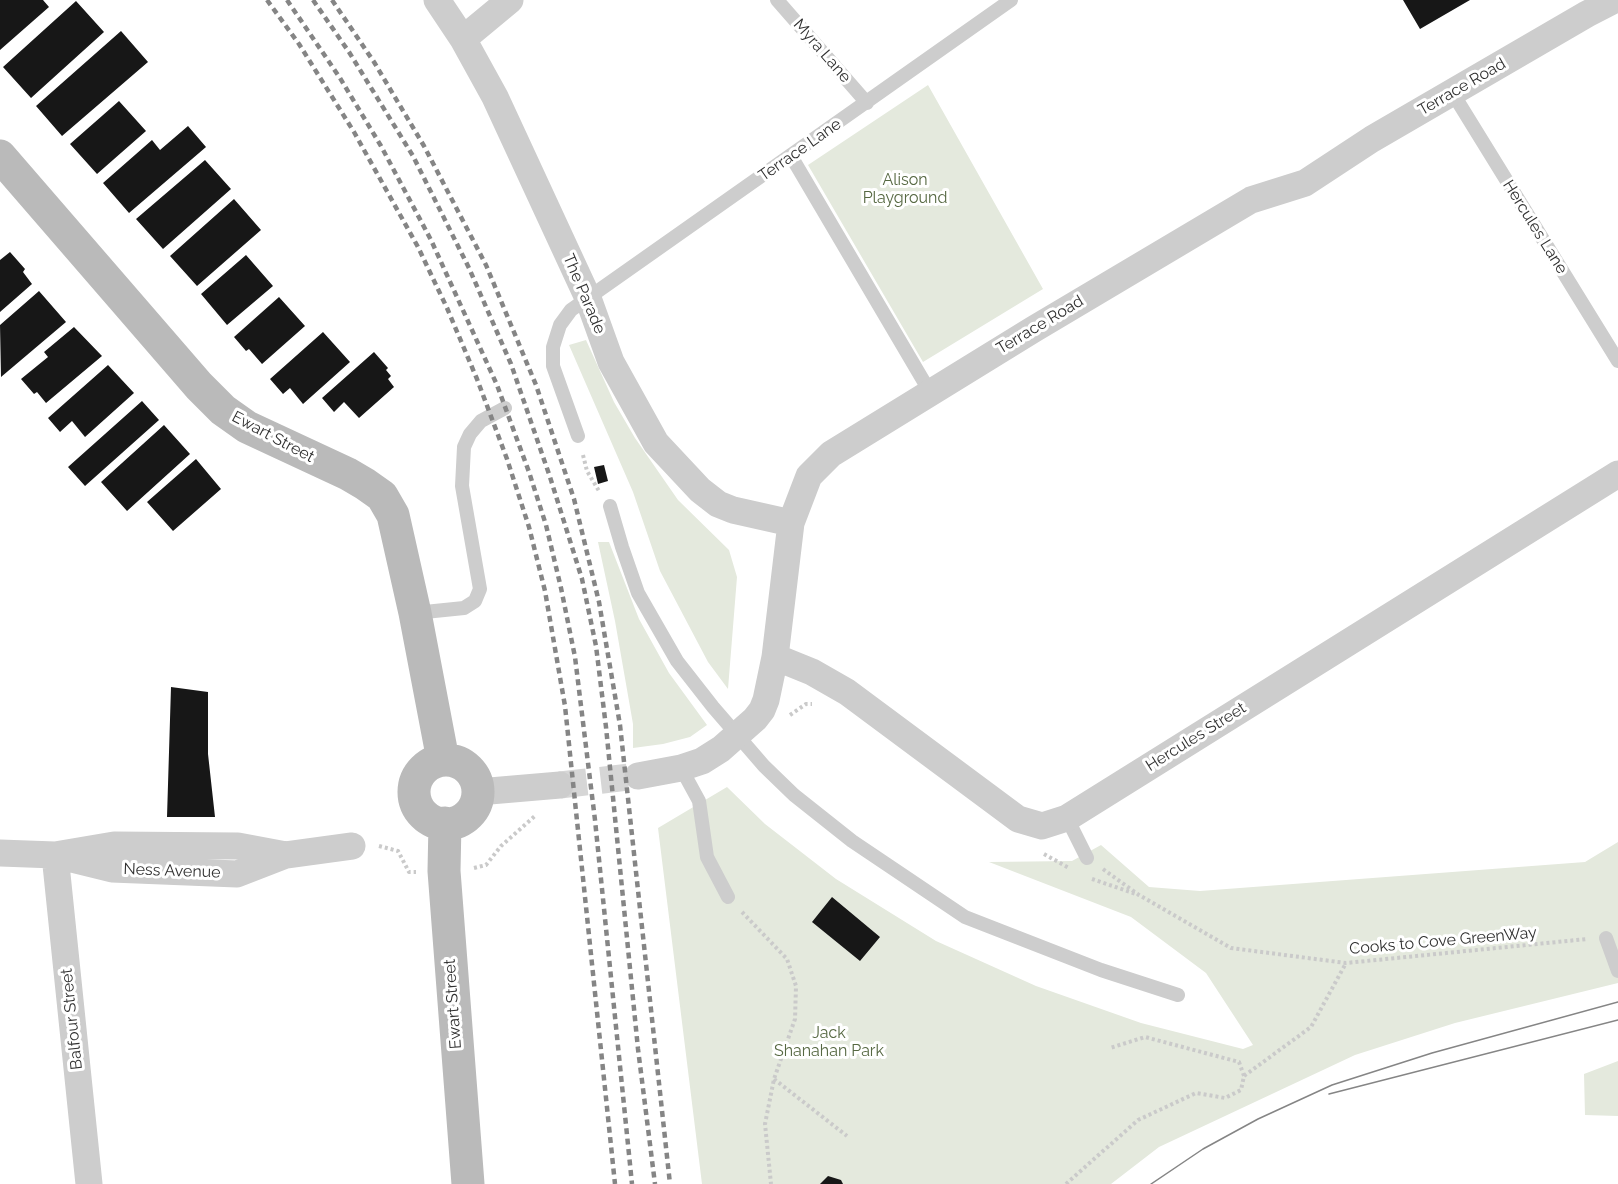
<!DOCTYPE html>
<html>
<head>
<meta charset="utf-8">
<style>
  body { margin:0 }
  canvas { display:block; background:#fff }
</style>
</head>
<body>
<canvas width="1618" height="1184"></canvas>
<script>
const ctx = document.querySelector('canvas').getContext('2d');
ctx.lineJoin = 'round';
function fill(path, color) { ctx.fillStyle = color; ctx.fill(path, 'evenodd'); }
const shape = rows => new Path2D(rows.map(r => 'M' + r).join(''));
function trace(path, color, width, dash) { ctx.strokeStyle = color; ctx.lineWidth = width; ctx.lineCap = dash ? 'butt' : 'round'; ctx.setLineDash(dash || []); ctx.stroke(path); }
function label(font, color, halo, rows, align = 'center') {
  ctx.font = font + ' Raleway,sans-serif'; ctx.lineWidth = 6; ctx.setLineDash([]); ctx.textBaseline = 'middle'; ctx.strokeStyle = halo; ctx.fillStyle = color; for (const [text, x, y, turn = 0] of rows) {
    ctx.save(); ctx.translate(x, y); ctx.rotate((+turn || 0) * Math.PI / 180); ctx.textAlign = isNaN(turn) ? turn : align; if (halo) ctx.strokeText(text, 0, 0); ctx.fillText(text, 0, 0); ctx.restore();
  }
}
fill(shape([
  [928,85,1043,289,923,362,808,165],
  [586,340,614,402,635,438,678,500,729,550,737,577,728,689,708,662,660,571,633,492,569,345],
  [598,542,609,542,639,619,669,673,707,725,690,737,663,744,633,748,633,724,615,621],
  [727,787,765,824,836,879,936,941,1036,986,1141,1023,1243,1049,1253,1045,1206,973,1131,917,989,862,1072,861,1101,845,1149,887,1200,891,1585,862,1618,842,1618,983,1455,1023,1355,1055,1159,1147,1111,1184,702,1184,658,828],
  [1618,1061,1618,1116,1585,1115,1584,1074]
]), '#e4e9dd');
fill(shape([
  [0,0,43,0,49,7,0,50],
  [1403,0,1470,0,1420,29],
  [76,1,104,32,31,98,3,67],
  [121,31,148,62,62,136,36,106],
  [119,101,146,131,97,174,70,144],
  [188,126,206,147,129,213,103,183,152,140,160,150],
  [205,160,231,189,163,249,136,219],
  [234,199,261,230,197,286,170,256],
  [10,252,25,269,23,272,32,284,0,312,0,260],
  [246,255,273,286,227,325,201,294],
  [39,291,66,322,1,377,0,325],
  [279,297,305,326,262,364,249,349,246,351,234,337],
  [74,327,102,356,46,403,37,392,34,394,21,379,48,357,44,352],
  [323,332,350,362,303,404,290,388,283,394,270,379],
  [374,352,388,368,386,370,391,376,388,379,394,387,359,418,344,402,334,412,322,398],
  [108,365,134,393,85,437,72,421,60,432,48,418],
  [142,401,159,420,85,486,68,467],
  [164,425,190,454,127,511,101,482],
  [196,459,221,489,173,531,147,502],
  [604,465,608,481,598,484,594,467],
  [171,687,208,692,208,754,215,817,167,817],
  [832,897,880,937,860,961,812,922],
  [828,1176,841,1180,843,1184,820,1184]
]), '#171717');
trace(shape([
  [560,785,638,776]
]), '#d6d6d6', 27, [27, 14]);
trace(shape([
  [583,455,587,471,599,491],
  [790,715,806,704,812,704],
  [379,846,398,851,409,872,416,872],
  [1044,854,1069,868],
  [474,868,486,865,501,846,535,816],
  [1103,869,1139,895,1231,948,1346,963,1587,939],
  [1092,879,1139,895],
  [742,912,787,959,796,986,795,1019,774,1079,765,1124,771,1184],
  [1244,1076,1311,1027,1346,963],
  [774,1079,847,1136],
  [1066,1184,1138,1120,1196,1093,1225,1098,1241,1090,1244,1076,1239,1062,1145,1037,1110,1048]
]), '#cacaca', 4, [3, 3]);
trace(shape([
  [777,0,867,103],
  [1452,92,1618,361],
  [791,156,930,392],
  [578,436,553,366,553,347,560,325,571,310,1011,0],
  [610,506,622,547,638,593,677,661,713,707,764,766,794,795,852,841,965,917,1101,970,1178,995],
  [415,613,464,608,475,601,480,589,462,486,464,447,470,434,481,421,505,408],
  [681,768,699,801,707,857,728,897],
  [1067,818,1087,858],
  [1606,938,1618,971]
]), '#cdcdcd', 14);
trace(shape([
  [437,0,463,39,495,97,588,298,611,362,656,443,700,490,718,504,733,510,791,523],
  [463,39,510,0],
  [775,657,812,672,847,692,1018,819,1042,826,1067,818,1618,474],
  [638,776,681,768,702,761,721,749,755,719,762,710,766,700,775,657,791,523,809,476,831,454,1034,329,1251,200,1305,183,1372,139,1587,14,1614,0],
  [478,792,560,785],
  [0,853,55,855,114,845,238,846,286,855],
  [55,855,89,1184],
  [55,855,112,869,237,874,286,855,352,846]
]), '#cdcdcd', 27);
trace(shape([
  [0,156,199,386,223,410,247,427,348,474,365,484,382,496,393,515,415,613,443,760],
  '414 792a32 32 0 1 1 64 0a32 32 0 1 1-64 0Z',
  [445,823,444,871,468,1184]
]), '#bababa', 33);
trace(shape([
  [1329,1094,1618,1020],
  [1151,1184,1203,1149,1258,1119,1332,1085,1432,1053,1618,1002]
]), '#858585', 1.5);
trace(shape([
  [267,0,299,44,354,132,418,247,447,308,477,379,507,459,529,527,545,591,565,706,615,1184],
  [287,0,340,78,381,146,431,240,497,385,529,472,546,525,561,588,575,657,595,820,632,1184],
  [313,0,349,52,413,156,469,268,511,364,550,477,582,579,596,646,606,727,638,1049,655,1184],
  [332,0,374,62,424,146,486,265,536,385,574,499,599,602,620,725,670,1184]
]), '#858585', 4.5, [6, 4.5]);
label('16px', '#303030', '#fff', [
  ["Myra Lane",822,51,49],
  ["Terrace Road",1462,87,-30],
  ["Terrace Lane",800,150,-35],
  ["Hercules Lane",1535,227,58],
  ["The Parade",584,294,67],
  ["Terrace Road",1040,325,-31],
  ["Ewart Street",273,437,28],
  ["Hercules Street",1196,737,-32],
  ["Ness Avenue",172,871,2],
  ["Cooks to Cove GreenWay",1443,941,-5],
  ["Ewart Street",453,1004,-94],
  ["Balfour Street",72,1019,-96]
]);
label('16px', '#566842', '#fff', [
  ["Alison",905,180],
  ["Playground",905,198],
  ["Jack",829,1033],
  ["Shanahan Park",829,1051]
]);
</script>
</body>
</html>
